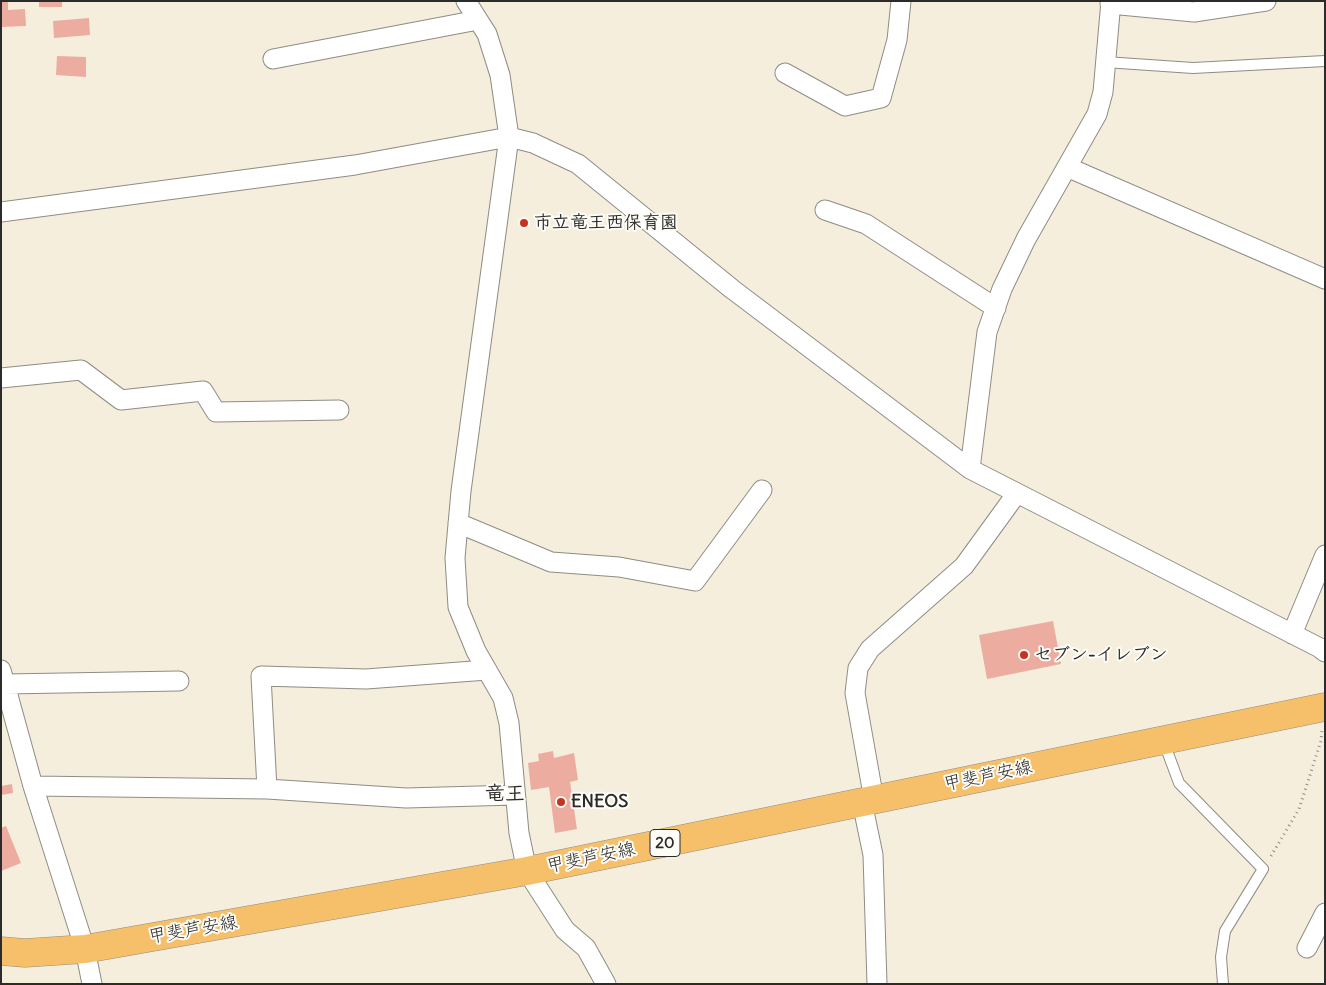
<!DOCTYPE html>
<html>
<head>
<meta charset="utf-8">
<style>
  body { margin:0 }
  #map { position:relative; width:1326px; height:985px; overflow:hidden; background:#f5eedc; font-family:Delius,sans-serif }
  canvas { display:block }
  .frame { position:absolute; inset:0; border:2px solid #2b2b2b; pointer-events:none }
</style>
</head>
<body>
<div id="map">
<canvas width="1326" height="985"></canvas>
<div class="frame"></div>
</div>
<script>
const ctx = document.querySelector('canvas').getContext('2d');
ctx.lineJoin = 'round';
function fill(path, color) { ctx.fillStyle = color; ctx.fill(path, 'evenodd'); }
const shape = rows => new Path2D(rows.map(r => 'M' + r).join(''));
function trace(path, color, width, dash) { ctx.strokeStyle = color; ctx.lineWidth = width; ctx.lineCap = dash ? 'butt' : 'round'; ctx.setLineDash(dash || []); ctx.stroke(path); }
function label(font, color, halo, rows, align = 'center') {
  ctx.font = font + ' Delius,"Klee One",sans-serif'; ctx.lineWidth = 4; ctx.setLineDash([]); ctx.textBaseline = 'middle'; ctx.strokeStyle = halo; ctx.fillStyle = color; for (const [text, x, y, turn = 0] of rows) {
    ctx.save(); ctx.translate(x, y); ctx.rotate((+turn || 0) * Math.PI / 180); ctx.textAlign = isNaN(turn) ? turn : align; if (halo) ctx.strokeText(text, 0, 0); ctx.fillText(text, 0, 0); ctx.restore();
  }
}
fill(shape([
  [1,1,8,1,8,10,25,9,26,26,1,27],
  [39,1,62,1,62,7,39,7],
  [89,18,90,35,54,38,53,21],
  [57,56,86,57,86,77,56,75],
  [1053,621,1061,664,987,679,979,635],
  [553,751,554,758,574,753,578,780,570,782,577,829,555,833,549,787,531,790,528,763,539,761,538,754],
  [12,784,13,793,1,795,1,786],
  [6,826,21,863,1,871,1,828]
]), '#ecada0');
const lane = shape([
  [1105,62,1193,68,1325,61],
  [1163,740,1179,783,1263,869,1225,931,1221,957,1223,984]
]);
const street = shape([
  [466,1,487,34,500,75,509,137,461,491,455,558,458,607,476,651,503,698,509,723,519,833,527,871,565,930,586,948,606,984],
  [1110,4,1194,12,1266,1],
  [273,59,478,20],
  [785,73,845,106,881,98,897,40,901,1],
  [1067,167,1325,279],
  [825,210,866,224,996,308],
  [1,212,355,165,509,137,533,143,578,164,732,289,970,469,1017,493,964,566,870,649,858,668,855,693,874,800],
  [1,378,81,370,121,400,203,391,216,412,339,410],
  [970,469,987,332,1002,289,1026,239,1097,114,1103,92,1111,1],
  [1017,493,1320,648,1325,652],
  [458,523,551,562,619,567,695,581,762,490],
  [1292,634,1325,555],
  [1,670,33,786,85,949,92,984],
  [5,684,179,681],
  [33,786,267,789,406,798,515,795],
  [267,789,261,676,366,679,487,670],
  [862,802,873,855,877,984],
  [1307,948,1325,913]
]);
const primary = shape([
  [1,951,25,953,85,949,527,871,1325,707]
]);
trace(lane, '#908c84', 12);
trace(street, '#908c84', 21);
trace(primary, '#908c84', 29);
trace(shape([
  [1271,856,1299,809,1321,741,1322,731]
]), '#908c84', 3, [1, 4]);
trace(lane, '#fff', 10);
trace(street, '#fff', 19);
trace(primary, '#f6c06b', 28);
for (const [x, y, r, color] of [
  [524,223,5,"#c8321e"],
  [1024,655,5,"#c8321e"],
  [561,802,5,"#c8321e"]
]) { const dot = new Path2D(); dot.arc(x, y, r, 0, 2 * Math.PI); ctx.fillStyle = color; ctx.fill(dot); trace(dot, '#fdfcf7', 2); }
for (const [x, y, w] of [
  [665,843,30]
]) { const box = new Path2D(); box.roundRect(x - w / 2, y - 13.5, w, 27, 4); ctx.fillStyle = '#fdfcf7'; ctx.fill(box); trace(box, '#2b2b2b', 1); }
label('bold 16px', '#2b2b2b', null, [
  ["20",665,843]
]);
label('bold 18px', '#2b2b2b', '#fdfcf7', [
  ["市立竜王西保育園",534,223],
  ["セブン-イレブン",1034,655],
  ["ENEOS",571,802]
], 'left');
label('18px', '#2b2b2b', '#fdfcf7', [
  ["甲斐芦安線",988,776,-12],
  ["甲斐芦安線",591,858,-12],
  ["甲斐芦安線",193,930,-10]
]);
label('bold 20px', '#2b2b2b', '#fdfcf7', [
  ["竜王",505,794]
]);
</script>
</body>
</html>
